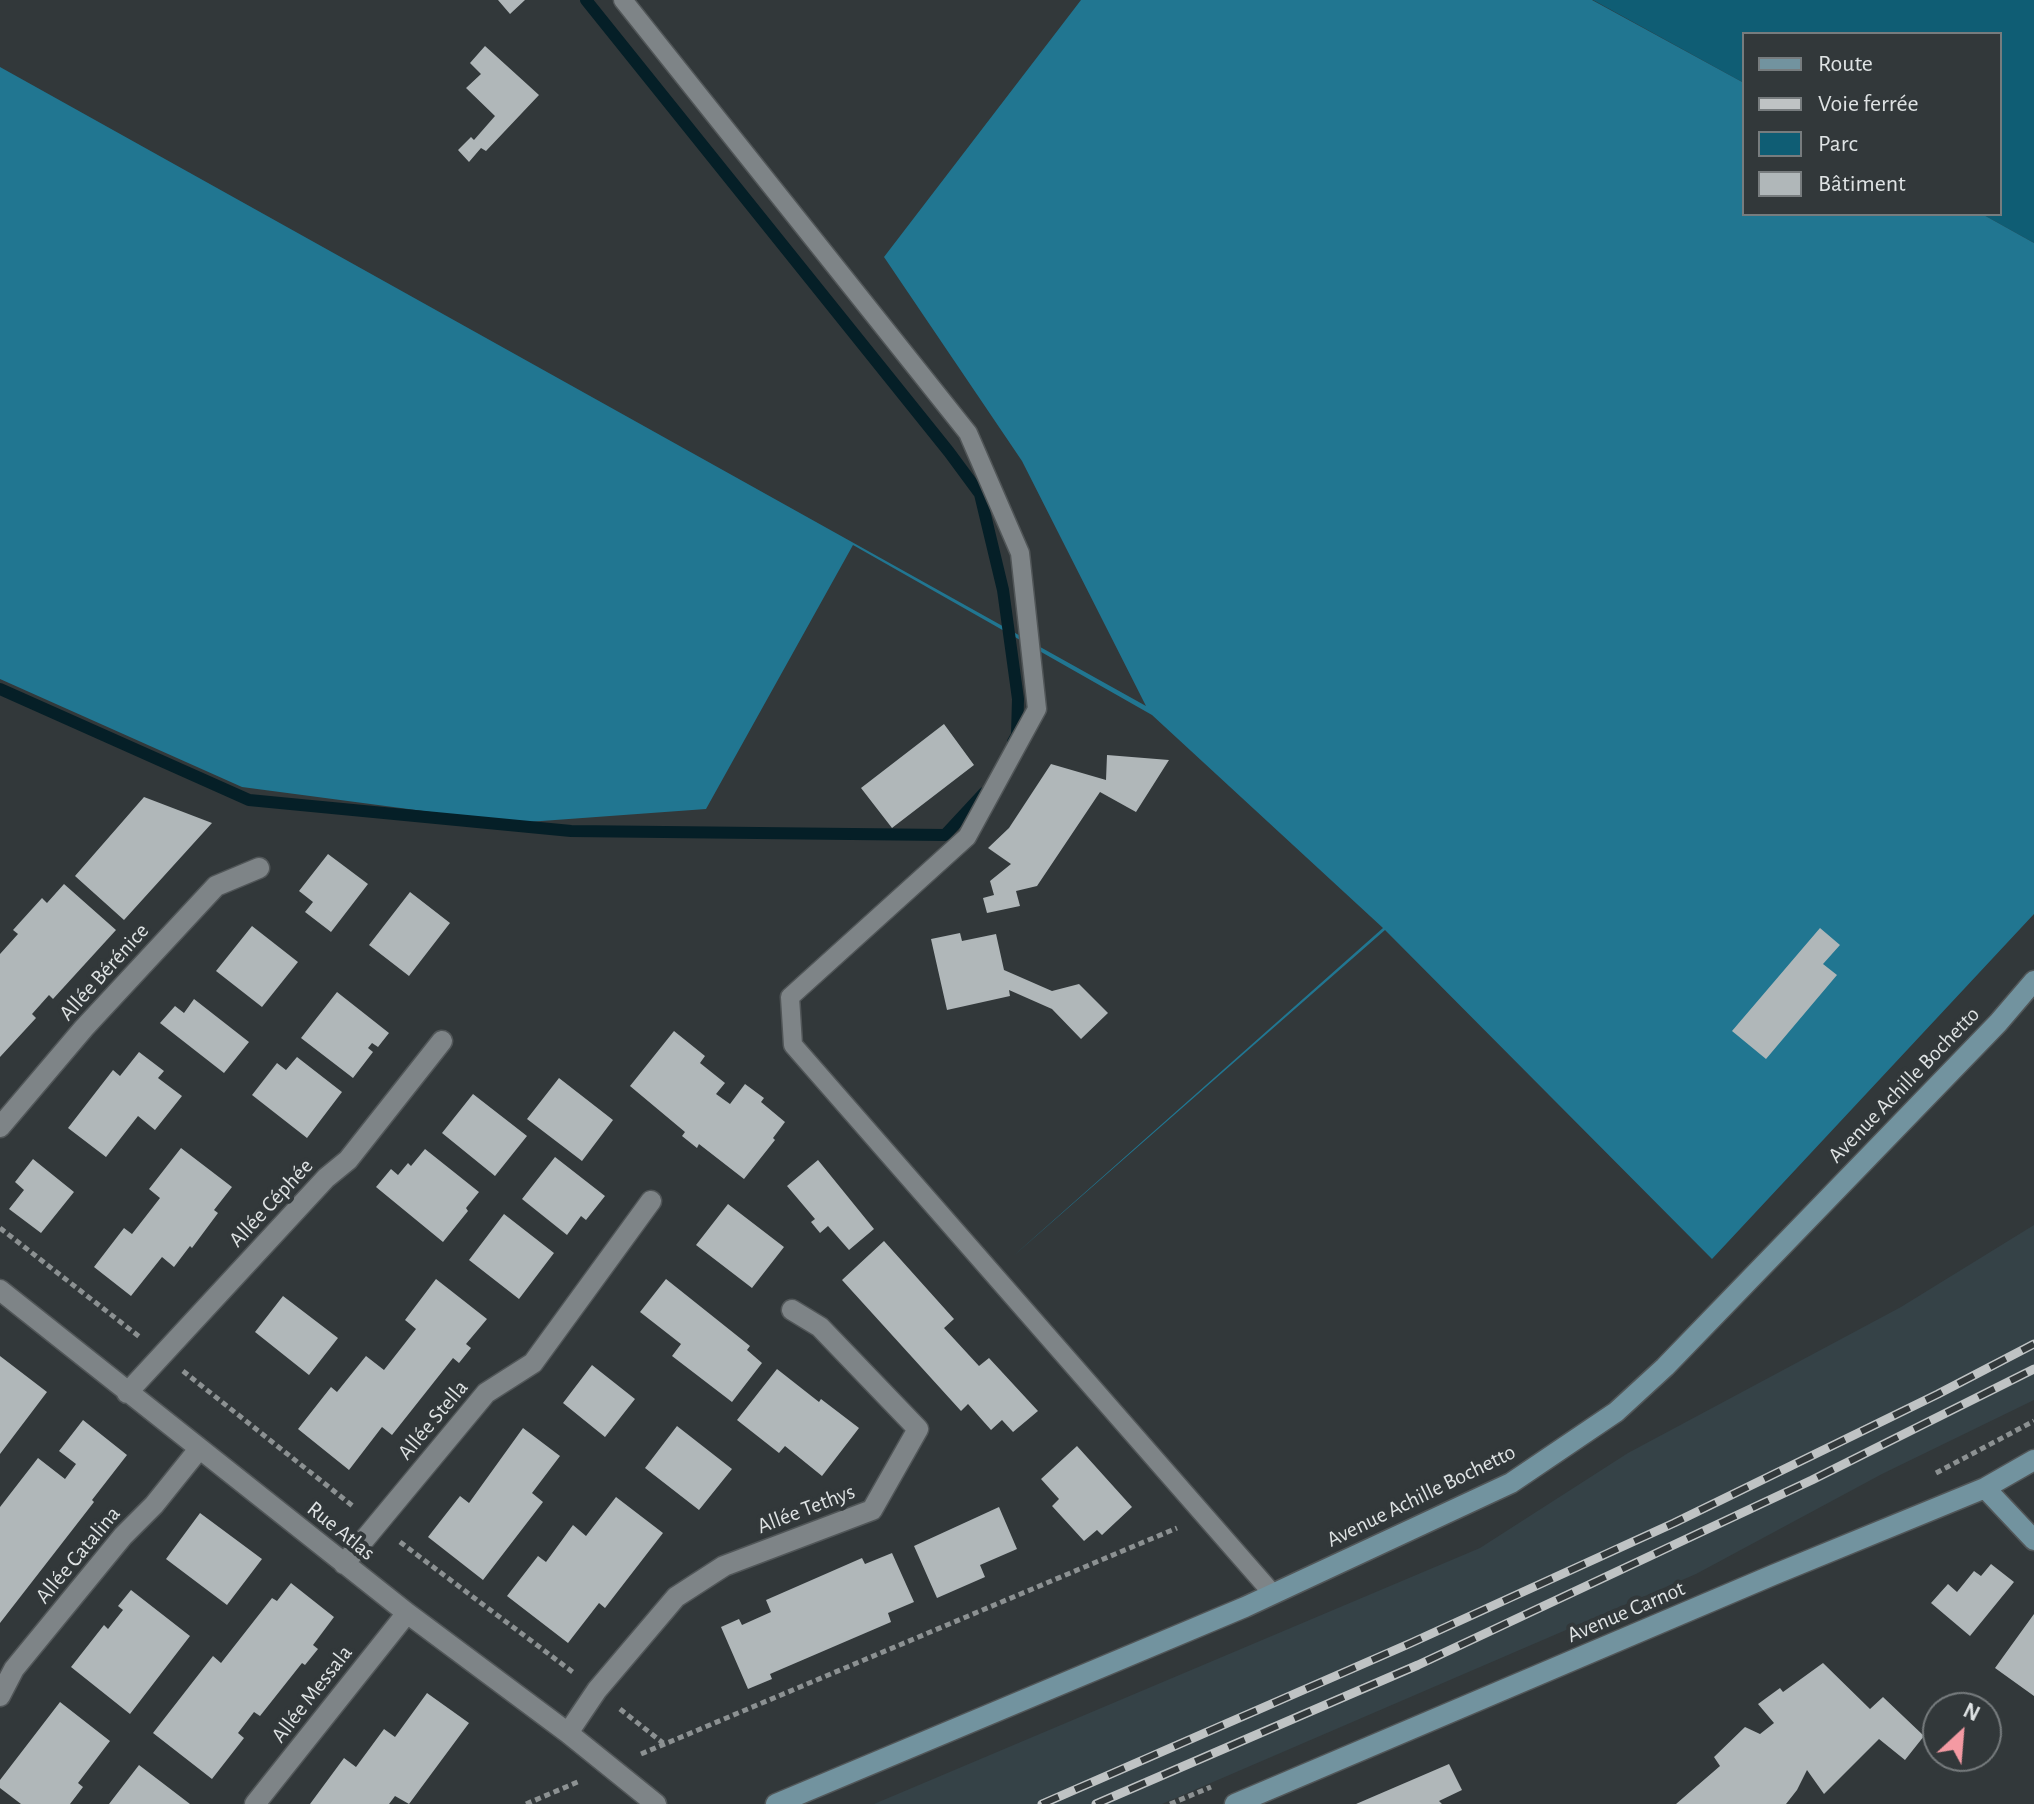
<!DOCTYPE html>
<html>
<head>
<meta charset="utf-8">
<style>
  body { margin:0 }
  #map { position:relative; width:2034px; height:1804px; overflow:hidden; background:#32383a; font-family:"Alegreya Sans",sans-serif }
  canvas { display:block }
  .legend { position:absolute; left:1742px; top:32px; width:260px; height:184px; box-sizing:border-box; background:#32383a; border:2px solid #777c7e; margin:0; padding:10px 14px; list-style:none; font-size:24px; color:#dfe3e4 }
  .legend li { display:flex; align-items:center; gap:16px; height:40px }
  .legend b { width:40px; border:2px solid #777c7e }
  .north { position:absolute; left:1922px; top:1692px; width:80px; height:80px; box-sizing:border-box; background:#32383a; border:2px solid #777c7e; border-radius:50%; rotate:26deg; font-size:22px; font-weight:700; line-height:32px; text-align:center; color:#dfe3e4 }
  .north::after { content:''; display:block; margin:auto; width:28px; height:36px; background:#f49aa3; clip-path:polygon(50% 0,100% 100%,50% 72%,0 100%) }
</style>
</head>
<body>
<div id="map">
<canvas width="2034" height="1804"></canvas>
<ul class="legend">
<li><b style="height:10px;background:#72939f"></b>Route</li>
<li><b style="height:10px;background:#bfc3c4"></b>Voie ferrée</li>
<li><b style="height:22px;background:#0f5d74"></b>Parc</li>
<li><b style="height:22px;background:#b0b7b9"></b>Bâtiment</li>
</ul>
<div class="north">N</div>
</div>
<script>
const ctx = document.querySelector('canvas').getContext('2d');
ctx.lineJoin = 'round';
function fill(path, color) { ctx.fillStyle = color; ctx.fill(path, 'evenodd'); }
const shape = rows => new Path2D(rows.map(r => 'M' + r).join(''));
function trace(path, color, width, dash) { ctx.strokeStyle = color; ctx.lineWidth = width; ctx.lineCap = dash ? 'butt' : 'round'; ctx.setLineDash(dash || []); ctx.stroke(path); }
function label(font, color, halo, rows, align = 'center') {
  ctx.font = font + ' "Alegreya Sans",sans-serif'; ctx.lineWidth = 8; ctx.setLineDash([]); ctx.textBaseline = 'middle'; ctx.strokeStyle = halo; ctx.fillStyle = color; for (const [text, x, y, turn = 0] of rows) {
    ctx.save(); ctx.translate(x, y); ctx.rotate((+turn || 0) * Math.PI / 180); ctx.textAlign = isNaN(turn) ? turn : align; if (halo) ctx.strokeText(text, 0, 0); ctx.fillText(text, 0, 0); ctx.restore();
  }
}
fill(shape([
  [2034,1225,2034,1400,1882,1474,1696,1574,1162,1804,874,1804,1480,1548,1628,1453,1901,1307]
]), '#354247');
fill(shape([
  [1593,0,2034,0,2034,243,1982,214,2000,214,2000,34,1744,34,1744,83]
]), '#0f5d74');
fill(shape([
  [1081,0,1592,0,1744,83,1744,214,1982,214,2034,243,2034,914,1712,1259,1385,930,1011,1258,1383,928,1152,715,853,545,706,809,514,823,242,787,0,679,0,67,1146,706,1022,461,884,257]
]), '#217691');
trace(shape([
  [586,0,949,452,980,494,1003,590,1018,699,1017,735,1013,742],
  [0,689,249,800,571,831,945,835,984,793]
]), '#051f27', 12);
fill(shape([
  [498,0,525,0,510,14],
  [485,46,539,95,486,151,481,148,469,162,458,150,471,137,474,140,495,116,466,88,481,74,470,63],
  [944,724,974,765,892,828,861,788],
  [1107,755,1169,760,1136,812,1100,792,1037,886,1016,891,1020,906,987,913,983,898,994,895,990,881,1011,864,988,848,1009,828,1051,764,1106,780],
  [144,797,212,823,124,920,75,876],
  [328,854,368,884,331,932,305,912,313,902,299,891],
  [64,884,116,930,53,999,49,995,32,1014,36,1018,0,1057,0,954,18,934,13,930,42,898,47,903],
  [410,892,450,923,409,976,369,945],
  [252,926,298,962,262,1007,216,971],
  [1820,928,1840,945,1823,964,1837,975,1766,1059,1732,1031],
  [960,933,962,941,996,934,1004,970,1052,991,1079,984,1108,1013,1081,1039,1052,1009,1009,990,1010,996,947,1010,931,939],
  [337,992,389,1033,378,1047,372,1043,368,1048,373,1052,353,1078,301,1038],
  [194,999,249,1042,224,1073,160,1023,175,1006,184,1013],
  [674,1031,705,1056,700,1063,725,1083,716,1094,730,1104,745,1084,764,1098,761,1102,785,1122,773,1138,775,1140,744,1179,699,1144,697,1148,682,1136,685,1132,630,1086],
  [139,1052,164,1071,158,1078,182,1096,155,1130,138,1116,106,1157,68,1128,113,1070,120,1076],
  [297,1057,342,1092,307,1138,252,1095,277,1063,286,1070],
  [559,1078,613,1120,582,1161,527,1119],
  [473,1094,527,1136,495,1176,442,1133],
  [181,1148,232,1187,214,1210,218,1213,192,1248,190,1246,174,1267,162,1257,131,1296,94,1267,124,1228,132,1234,160,1198,149,1189],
  [425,1149,479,1192,466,1208,468,1211,443,1242,376,1187,391,1169,398,1175,408,1163,411,1166],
  [555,1157,605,1196,586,1220,581,1216,567,1235,522,1199],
  [33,1159,74,1192,41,1233,9,1209,24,1190,15,1182],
  [818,1160,874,1229,849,1250,828,1226,820,1233,811,1222,815,1219,787,1186],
  [728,1204,784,1247,752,1288,696,1245],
  [504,1214,554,1253,519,1299,469,1260],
  [884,1241,954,1319,944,1328,979,1366,989,1358,1038,1411,1013,1432,1002,1420,991,1430,968,1404,961,1411,842,1280],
  [436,1279,487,1319,466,1344,471,1348,459,1363,453,1358,392,1435,382,1427,349,1470,298,1429,331,1387,337,1392,366,1356,384,1370,416,1329,405,1320],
  [666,1279,750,1346,747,1350,762,1363,732,1402,672,1356,681,1344,640,1312],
  [283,1296,338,1338,309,1375,255,1332],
  [0,1356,47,1392,0,1454],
  [592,1365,635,1399,605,1437,563,1403],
  [777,1369,819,1402,821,1399,859,1428,822,1476,785,1446,779,1453,737,1420],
  [83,1420,127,1455,92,1500,94,1502,0,1623,0,1507,38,1458,65,1479,76,1464,59,1451],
  [677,1426,732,1469,699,1510,645,1468],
  [523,1428,560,1456,532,1493,543,1502,483,1580,428,1537,460,1496,469,1503],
  [1077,1446,1132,1507,1102,1535,1097,1530,1084,1541,1052,1506,1059,1499,1041,1479],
  [616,1497,663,1533,605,1608,599,1603,568,1643,507,1596,538,1556,546,1562,573,1525,586,1536],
  [999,1507,1017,1549,980,1565,985,1577,937,1598,914,1546],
  [200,1513,262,1559,227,1605,166,1559],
  [892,1553,914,1602,888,1613,891,1622,770,1674,772,1679,748,1689,721,1627,739,1619,742,1625,771,1612,766,1600,862,1558,865,1564],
  [1991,1564,2014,1582,1970,1636,1931,1603,1948,1584,1957,1592,1974,1571,1981,1576],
  [291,1583,334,1617,313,1645,318,1649,305,1665,302,1663,260,1716,254,1712,238,1733,244,1738,212,1779,153,1733,213,1656,221,1663,272,1598,277,1601],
  [131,1590,190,1636,130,1714,71,1667,104,1625,108,1629,123,1610,118,1606],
  [2034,1614,2034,1696,1995,1668],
  [1823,1663,1870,1709,1883,1697,1924,1736,1905,1760,1879,1739,1824,1794,1807,1770,1797,1790,1786,1804,1676,1804,1720,1766,1714,1757,1745,1727,1760,1734,1774,1723,1758,1704,1780,1688,1783,1692],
  [427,1693,469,1723,409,1804,395,1796,389,1804,310,1804,344,1758,356,1767,384,1729,395,1737],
  [60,1702,110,1741,78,1783,83,1787,70,1804,21,1804,0,1788,0,1780],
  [1449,1764,1462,1790,1439,1801,1442,1804,1356,1804],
  [139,1765,190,1804,109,1804]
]), '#b0b7b9');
const lane = shape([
  [623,0,968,433,1020,553,1037,709,967,837,790,997,793,1045,1273,1594]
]);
const street = shape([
  [0,1127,84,1028,216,886,259,868],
  [0,1290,407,1613,568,1733,656,1804],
  [127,1393,326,1178,348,1160,442,1041],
  [344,1564,486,1393,533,1363,651,1201],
  [0,1696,14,1669,123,1536,154,1505,199,1449],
  [568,1733,597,1690,676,1597,724,1566,872,1510,918,1429,820,1327,792,1310],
  [255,1804,407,1613]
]);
const secondary = shape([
  [1985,1488,2034,1540],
  [776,1804,1245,1607,1511,1483,1616,1412,1665,1367,1998,1023,2034,981],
  [1235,1804,1773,1575,1985,1488,2034,1460]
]);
trace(lane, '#515658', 21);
trace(street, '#515658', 23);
trace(secondary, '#515658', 23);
trace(shape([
  [0,1228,141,1338],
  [183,1371,354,1507],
  [1936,1473,2034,1421],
  [400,1542,574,1673],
  [620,1709,663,1743],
  [641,1754,1177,1528],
  [526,1804,580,1781],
  [1170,1804,1211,1787]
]), '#8c9192', 5, [6, 4]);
trace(lane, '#7e8487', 18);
trace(street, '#7e8487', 20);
trace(secondary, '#72939f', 20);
const rail = shape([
  [1042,1804,1411,1643,1674,1523,1938,1394,2034,1344],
  [1096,1804,1418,1665,1812,1480,2034,1369]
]);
trace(rail, '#bfc3c4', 9);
trace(rail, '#32383a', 6, [18]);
label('22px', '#dfe3e4', '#32383a', [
  ["Allée Bérénice",104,972,-48],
  ["Avenue Achille Bochetto",1904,1085,-46],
  ["Allée Céphée",271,1203,-47],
  ["Allée Stella",433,1420,-50],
  ["Avenue Achille Bochetto",1421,1496,-26],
  ["Allée Tethys",806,1509,-21],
  ["Rue Atlas",341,1531,39],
  ["Allée Catalina",78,1555,-50],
  ["Avenue Carnot",1626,1612,-23],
  ["Allée Messala",312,1694,-52]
]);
</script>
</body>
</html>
